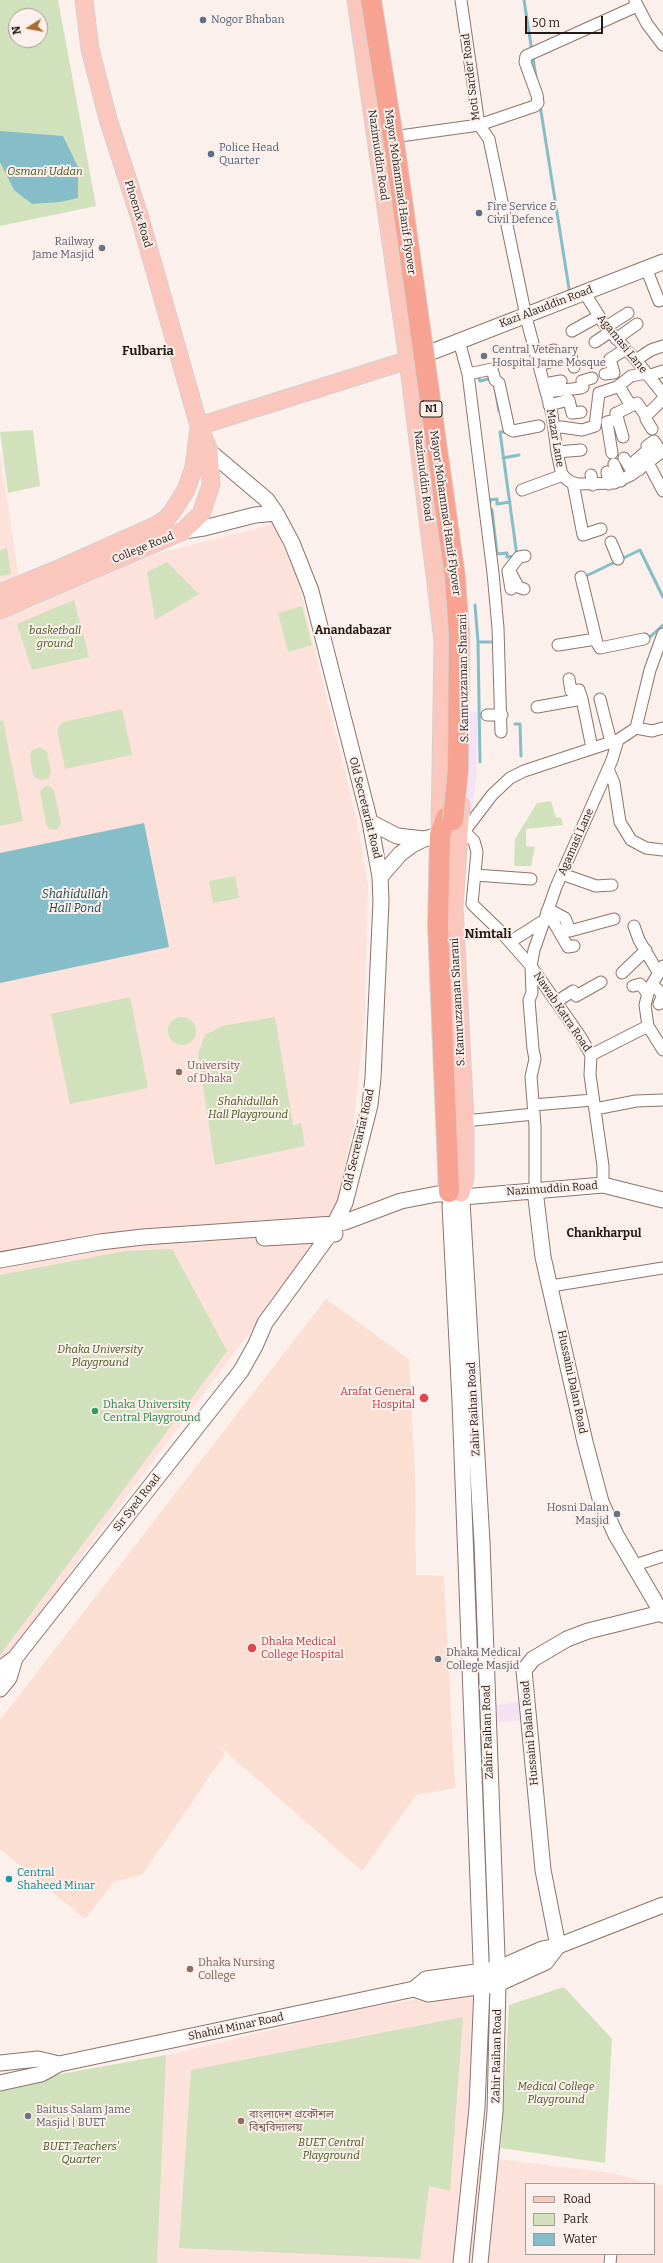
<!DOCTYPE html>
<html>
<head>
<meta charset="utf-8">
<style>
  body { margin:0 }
  #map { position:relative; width:663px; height:2263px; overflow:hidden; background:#fbf0eb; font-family:Bitter,serif }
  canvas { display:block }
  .legend { position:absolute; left:525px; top:2183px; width:130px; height:72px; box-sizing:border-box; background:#fbf0eb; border:1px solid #a59a95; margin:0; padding:5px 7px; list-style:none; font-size:12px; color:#231a15 }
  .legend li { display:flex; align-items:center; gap:8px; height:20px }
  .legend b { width:20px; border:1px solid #a59a95 }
  .north { position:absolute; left:8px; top:8px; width:40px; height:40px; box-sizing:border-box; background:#fbf0eb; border:1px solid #a59a95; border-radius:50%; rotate:259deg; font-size:11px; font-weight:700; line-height:16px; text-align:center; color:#231a15 }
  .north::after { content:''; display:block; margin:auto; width:14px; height:18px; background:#aa6f30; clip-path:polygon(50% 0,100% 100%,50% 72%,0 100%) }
  .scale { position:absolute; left:525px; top:16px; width:78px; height:18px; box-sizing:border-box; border:2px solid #231a15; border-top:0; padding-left:5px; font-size:12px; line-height:14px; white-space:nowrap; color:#231a15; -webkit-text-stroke:3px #fbf0eb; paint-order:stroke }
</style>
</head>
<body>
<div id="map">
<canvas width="663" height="2263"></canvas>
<ul class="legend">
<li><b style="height:5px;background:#fbc7bd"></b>Road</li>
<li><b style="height:11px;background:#d0e1bc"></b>Park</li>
<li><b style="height:11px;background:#85bec8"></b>Water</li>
</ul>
<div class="north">N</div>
<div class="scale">50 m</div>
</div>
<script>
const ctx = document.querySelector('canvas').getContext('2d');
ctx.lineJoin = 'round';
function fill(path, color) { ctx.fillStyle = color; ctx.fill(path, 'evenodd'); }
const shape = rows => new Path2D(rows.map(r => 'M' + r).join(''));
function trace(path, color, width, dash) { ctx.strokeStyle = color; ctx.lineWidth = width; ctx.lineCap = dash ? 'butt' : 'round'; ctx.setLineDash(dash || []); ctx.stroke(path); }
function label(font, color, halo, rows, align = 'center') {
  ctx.font = font + ' Bitter,"Noto Sans Bengali",serif'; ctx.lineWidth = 4; ctx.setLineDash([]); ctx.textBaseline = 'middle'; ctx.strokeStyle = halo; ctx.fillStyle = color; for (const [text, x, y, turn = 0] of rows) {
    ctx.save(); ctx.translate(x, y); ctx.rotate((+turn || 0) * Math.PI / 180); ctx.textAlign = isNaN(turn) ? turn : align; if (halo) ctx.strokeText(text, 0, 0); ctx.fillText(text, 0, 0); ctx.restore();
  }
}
fill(shape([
  [469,711,478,712,476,779,471,817,469,817,466,796],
  [523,1701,526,1720,498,1722,496,1705]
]), '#f4e2f3');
fill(shape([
  [326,1299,409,1359,415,1474,416,1575,444,1576,455,1788,416,1795,362,1871,218,1745,225,1754,142,1875,114,1882,85,1919,0,1849,0,1720]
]), '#fbdfd2');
fill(shape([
  [0,453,24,611,154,554,274,524,299,585,357,821,368,885,365,1017,353,1128,334,1220,75,1565,0,1676],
  [483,1989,481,2157,611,2173,663,2186,663,2263,0,2263,0,2085,144,2061,356,2009],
  [526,2184,654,2184,654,2254,526,2254]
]), '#fce2db');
fill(shape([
  [0,0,58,0,96,206,0,226],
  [16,16,40,16,40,40,16,40],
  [33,430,40,486,8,493,0,432],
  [7,548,11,574,0,576,0,550],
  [167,562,199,594,155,620,147,572],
  [74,600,89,657,32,670,17,624],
  [302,606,312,645,288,652,278,613],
  [122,709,132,755,65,769,57,729,63,722],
  [3,720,23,821,0,826,0,721],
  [40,747,47,752,51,771,49,778,43,780,37,779,33,775,30,757,31,751],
  [45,786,49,786,54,790,61,823,57,830,49,829,47,827,40,792],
  [551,801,556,818,561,817,563,825,526,829,526,846,535,847,531,866,514,866,515,839,537,803],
  [235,876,239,898,213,903,209,881],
  [130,997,148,1088,70,1104,51,1014],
  '168 1031a14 14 0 1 1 28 0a14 14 0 1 1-28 0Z',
  [275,1017,293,1125,301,1123,305,1146,215,1165,198,1054,205,1035,222,1026],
  [172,1249,227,1351,0,1655,0,1275,125,1251],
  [564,1987,612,2039,605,2163,501,2148,509,2005],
  [463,2017,450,2191,429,2186,420,2259,179,2248,191,2070],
  [166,2055,157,2263,0,2263,0,2085]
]), '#d0e1bc');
fill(shape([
  [0,131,63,136,78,167,78,198,60,202,32,204,14,190,0,162],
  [144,823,169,947,0,983,0,853]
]), '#85bec8');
trace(shape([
  [524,0,536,77],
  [540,105,570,295],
  [494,367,505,364],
  [478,376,480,381,492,378],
  [495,388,499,411,502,411],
  [503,458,519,455],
  [490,502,489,500,497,499,497,504,510,502],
  [490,508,492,510,497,554,507,553,507,557,517,556,500,432,505,432,504,428],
  [584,577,640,550,663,597],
  [475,605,478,642,495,642],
  [646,638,650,637,663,625],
  [478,642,480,762],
  [515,724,520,724,521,756]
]), '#85bec8', 3);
const street = shape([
  [461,0,479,125,489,139,527,321,552,414,557,452,562,475,569,481,577,484,614,483,631,475,663,451],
  [635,1,647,24,663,45],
  [400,136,479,125,535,106,538,103,537,95,525,62,526,56,637,6],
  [646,268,659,301],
  [584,292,606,327,636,360,663,394],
  [606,327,628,313],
  [572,331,599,316],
  [616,339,637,324],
  [459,341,468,374,493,573,498,628,501,732],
  [595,342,610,332],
  [536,356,554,350],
  [636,360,651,350,663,346],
  [539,365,571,356,574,367],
  [468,374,492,369,495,380,499,383,509,429,513,431,539,426],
  [605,374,614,373,610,359,626,349],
  [648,376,663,371],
  [544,384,561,381],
  [619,386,631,406],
  [546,392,581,388,583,387,582,381,592,378],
  [549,405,569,400,572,413,581,412],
  [616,413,623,437],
  [617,413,637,403,646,416,663,399],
  [646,416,646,419,652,429],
  [554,428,561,427,582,430,595,426,599,393,617,387,631,376,646,373],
  [557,452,581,450],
  [612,453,607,422,618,419],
  [624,458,633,473],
  [648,463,663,491],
  [614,464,621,481],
  [639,470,634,462,649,449,647,446,654,441,661,452],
  [607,472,609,484],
  [591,475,593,485],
  [573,483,583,535,601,529],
  [522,490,563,475],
  [611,542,618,559],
  [512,575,518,587,524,589],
  [581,577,597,643,600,648,644,639],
  [511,589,508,571,519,557,525,556],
  [558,645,596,639],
  [569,679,571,691,579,690,582,699],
  [600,699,611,742],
  [537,707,582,699,592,748],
  [487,715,502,715],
  [636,728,652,731,663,728],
  [608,769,614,783,620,822,631,840,646,848,663,850],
  [459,830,467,828,492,795,510,778,524,771,618,740],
  [463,830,474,841,477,852,472,904,501,932,531,966,580,1036,591,1055,590,1075,603,1166,603,1185],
  [562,874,596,886,612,885],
  [475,875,531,879],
  [548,909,565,918,570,931,614,919],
  [547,911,568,947,574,946],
  [634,926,639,940,658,972],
  [510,942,543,921],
  [663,966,649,989,645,1005,648,1026,663,1050],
  [622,973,646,950],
  [652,984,663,995],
  [633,986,640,984,648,994],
  [556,1002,573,991,576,996,601,982],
  [659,1004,663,995],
  [591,1055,648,1026],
  [533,1105,593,1100],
  [595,1109,636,1101,663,1100],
  [465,1121,534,1114],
  [535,1190,535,1126,531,1077,535,1059,533,1049,529,1000,532,993,531,966,534,950,556,887,612,760,618,740,636,728,650,670,663,634],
  [551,1286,663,1268],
  [635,1565,663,1556],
  [610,2263,611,2254]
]);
const secondary = shape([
  [429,353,663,262],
  [183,531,204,528,255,515,276,513],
  [370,822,397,836,424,839],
  [380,877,400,854,412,845,424,839,440,835],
  [535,1190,543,1257,585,1442,601,1502,616,1535,663,1615],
  [463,1197,603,1185,663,1200],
  [462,1201,482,1542,498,1984,495,2112,480,2263],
  [450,1205,460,1401,482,1987,477,2108,461,2263],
  [264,1238,335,1234],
  [0,1260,100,1242,143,1237,334,1224,345,1222,401,1201,437,1194,447,1194],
  [0,1669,15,1658,241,1371,255,1346,265,1323,329,1235,345,1203,370,1105,373,1078,381,901,380,877,370,822,311,591,292,543,276,513,267,500,209,451],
  [0,1689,9,1678,15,1658],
  [558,1946,543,1870,524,1670,533,1659,567,1639,588,1631,661,1613],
  [414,1989,428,1994,498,1984,546,1962,558,1946],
  [0,2063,38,2059,59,2064],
  [0,2083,41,2074,59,2064,414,1989,426,1979,497,1969,542,1949,558,1946,663,1905]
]);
const primary = shape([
  [356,0,408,360,440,615,443,643,440,833],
  [199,426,418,357],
  [0,593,63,567,155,526,166,519,172,512,186,490,194,467,199,428],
  [0,610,183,531,201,514,211,485,209,451,199,426,139,215,108,119,90,49,84,0],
  [461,1193,465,1177,465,1121,454,906,461,805]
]);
const highway = shape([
  [446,818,440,835,438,925,449,1192]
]);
trace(street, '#8d746a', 13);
trace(secondary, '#8d746a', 17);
trace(primary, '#d3d1d0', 19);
trace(highway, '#d3d1d0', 22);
trace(street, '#fff', 11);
trace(secondary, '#fff', 15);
trace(primary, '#fbc7bd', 17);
trace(highway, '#f8a291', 20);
const highwayBridge = shape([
  [371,0,395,150,455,577,459,633,458,769,453,820]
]);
trace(highwayBridge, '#d3d1d0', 22, []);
trace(highwayBridge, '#f8a291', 20);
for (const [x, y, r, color] of [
  [203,20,4,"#5c6f8a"],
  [211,154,4,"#5c6f8a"],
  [479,213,4,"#5c6f8a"],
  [102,248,4,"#6b7280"],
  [484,356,4,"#6b7280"],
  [179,1072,4,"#8d6e63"],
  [424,1398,5,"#e0444e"],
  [95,1411,4,"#2e9e5b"],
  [617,1514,4,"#6b7280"],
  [252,1648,5,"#e0444e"],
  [438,1659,4,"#6b7280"],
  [9,1879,4,"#0f9aa8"],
  [190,1969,4,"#8d6e63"],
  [28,2116,4,"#6b7280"],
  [241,2121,4,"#8d6e63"]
]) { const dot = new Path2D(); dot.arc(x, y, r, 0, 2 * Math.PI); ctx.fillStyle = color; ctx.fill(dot); trace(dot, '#fbf0eb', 1.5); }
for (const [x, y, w] of [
  [431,409,22]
]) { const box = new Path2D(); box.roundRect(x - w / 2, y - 8, w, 16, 3); ctx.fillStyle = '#fbf0eb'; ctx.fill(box); trace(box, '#231a15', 1); }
label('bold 10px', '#231a15', null, [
  ["N1",431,409]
]);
label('11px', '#4e5e75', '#fbf0eb', [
  ["Nogor Bhaban",211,20],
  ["Police Head",219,148],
  ["Quarter",219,161],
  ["Fire Service &",487,207],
  ["Civil Defence",487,220]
], 'left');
label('11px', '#231a15', '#fbf0eb', [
  ["Moti Sarder Road",471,77,-97],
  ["Nazimuddin Road",378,155,82],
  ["Mayor Mohammad Hanif Flyover",400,192,82],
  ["Phoenix Road",138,214,73],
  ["Kazi Alauddin Road",546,307,-21],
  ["Agamasi Lane",622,344,51],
  ["Mazar Lane",555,438,80],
  ["Nazimuddin Road",423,476,83],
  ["Mayor Mohammad Hanif Flyover",445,513,82],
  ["College Road",143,548,-22],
  ["S. Kamruzzaman Sharani",464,678,-91],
  ["Old Secretariat Road",365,808,76],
  ["Agamasi Lane",576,842,-66],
  ["S. Kamruzzaman Sharani",458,1002,-93],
  ["Nawab Katra Road",562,1012,56],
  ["Old Secretariat Road",359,1140,-77],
  ["Nazimuddin Road",552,1189,-4],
  ["Hussaini Dalan Road",572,1382,78],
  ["Zahir Raihan Road",474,1409,-93],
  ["Sir Syed Road",137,1503,-52],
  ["Zahir Raihan Road",488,1732,-92],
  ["Hussaini Dalan Road",530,1733,-95],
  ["Shahid Minar Road",236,2027,-12],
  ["Zahir Raihan Road",497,2056,-89]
]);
label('italic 11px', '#445a1e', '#fbf0eb', [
  ["Osmani Uddan",45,172],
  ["basketball",55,631],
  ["ground",55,644],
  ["Shahidullah",248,1102],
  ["Hall Playground",248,1115],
  ["Dhaka University",100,1350],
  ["Playground",100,1363],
  ["Medical College",556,2087],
  ["Playground",556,2100],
  ["BUET Central",331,2143],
  ["Playground",331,2156],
  ["BUET Teachers'",81,2147],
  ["Quarter",81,2160]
]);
label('11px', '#5b616d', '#fbf0eb', [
  ["Railway",94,242,"right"],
  ["Jame Masjid",94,255,"right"],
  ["Central Vetenary",492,350],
  ["Hospital Jame Mosque",492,363],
  ["Hosni Dalan",609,1508,"right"],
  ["Masjid",609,1521,"right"],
  ["Dhaka Medical",446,1653],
  ["College Masjid",446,1666],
  ["Baitus Salam Jame",36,2110],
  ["Masjid | BUET",36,2123]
], 'left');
label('11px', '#785e54', '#fbf0eb', [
  ["University",187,1066],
  ["of Dhaka",187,1079],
  ["Dhaka Nursing",198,1963],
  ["College",198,1976],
  ["বাংলাদেশ প্রকৌশল",249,2115],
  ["বিশ্ববিদ্যালয়",249,2128]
], 'left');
label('11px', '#be3a42', '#fbf0eb', [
  ["Arafat General",415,1392],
  ["Hospital",415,1405],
  ["Dhaka Medical",261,1642,"left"],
  ["College Hospital",261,1655,"left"]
], 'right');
label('11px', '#27864d', '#fbf0eb', [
  ["Dhaka University",103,1405],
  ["Central Playground",103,1418]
], 'left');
label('11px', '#0d838f', '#fbf0eb', [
  ["Central",17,1873],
  ["Shaheed Minar",17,1886]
], 'left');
label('bold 12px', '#231a15', '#fbf0eb', [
  ["Anandabazar",353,631],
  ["Chankharpul",604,1234]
]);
label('italic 12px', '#14474f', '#fbf0eb', [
  ["Shahidullah",75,895],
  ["Hall Pond",75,909]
]);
label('bold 13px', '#231a15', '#fbf0eb', [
  ["Fulbaria",148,351],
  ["Nimtali",488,934]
]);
</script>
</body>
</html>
